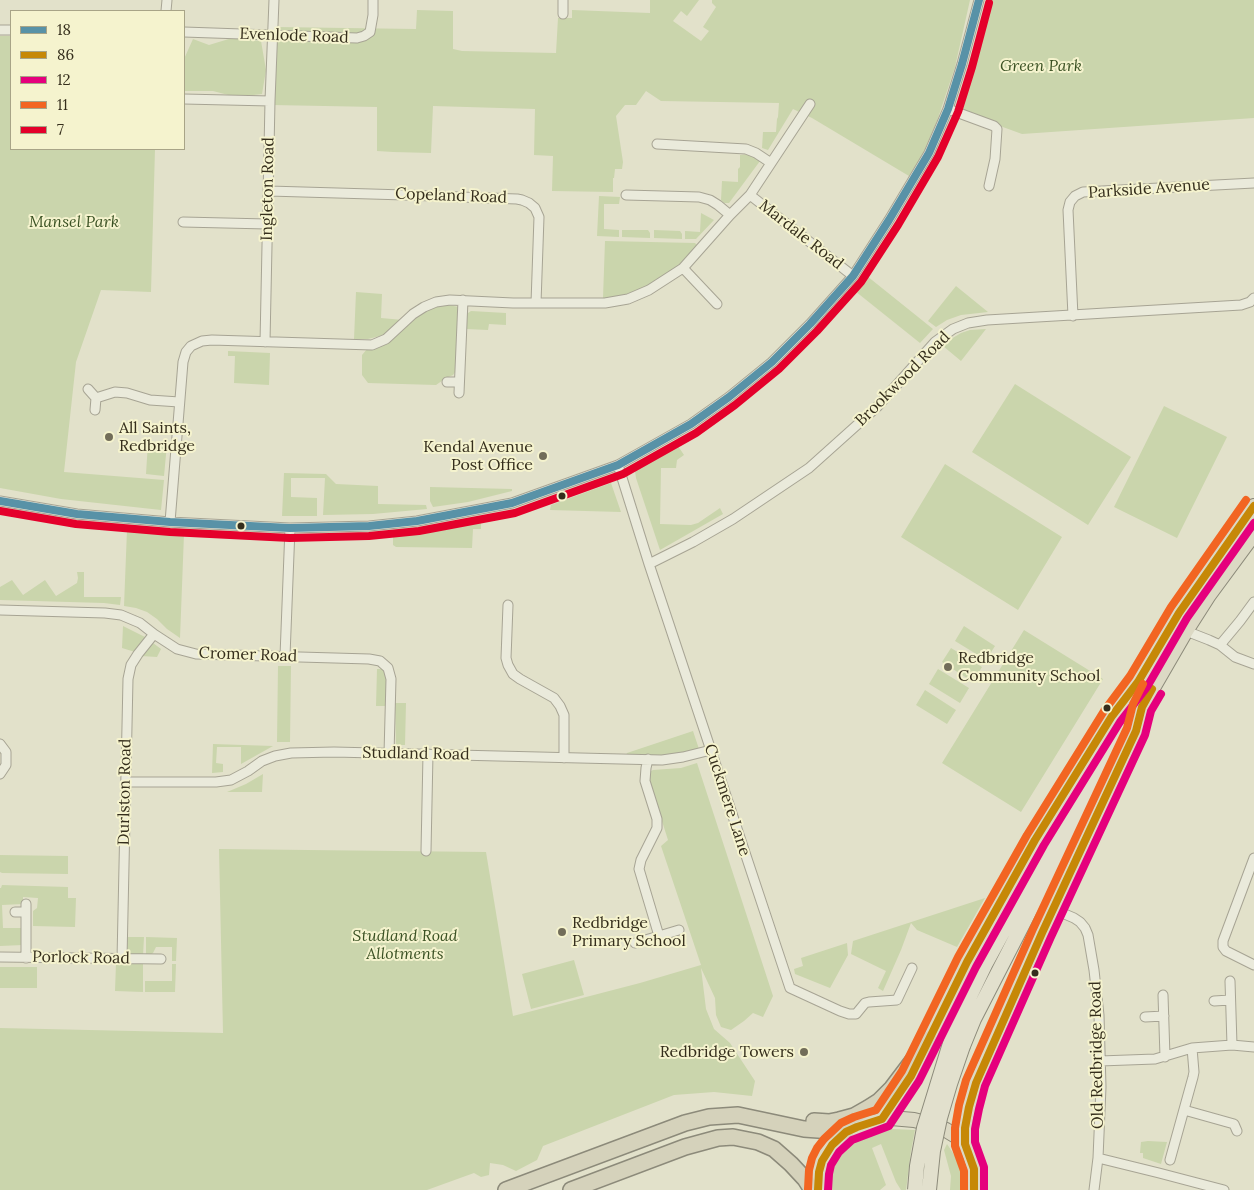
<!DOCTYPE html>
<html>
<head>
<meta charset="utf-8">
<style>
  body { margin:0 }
  #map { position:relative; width:1254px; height:1190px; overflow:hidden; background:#e2e1ca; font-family:Lora,serif }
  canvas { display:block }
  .legend { position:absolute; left:10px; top:10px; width:175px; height:140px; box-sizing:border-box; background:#f5f3ce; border:1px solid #a8a487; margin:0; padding:6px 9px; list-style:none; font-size:15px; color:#352e1c }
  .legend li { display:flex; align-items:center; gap:10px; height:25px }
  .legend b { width:25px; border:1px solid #a8a487 }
</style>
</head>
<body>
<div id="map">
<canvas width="1254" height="1190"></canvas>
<ul class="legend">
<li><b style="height:6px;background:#5892a7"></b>18</li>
<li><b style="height:6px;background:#c68807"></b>86</li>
<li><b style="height:6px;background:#e5007d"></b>12</li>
<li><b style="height:6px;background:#f26522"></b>11</li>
<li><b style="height:6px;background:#e4002b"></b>7</li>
</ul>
</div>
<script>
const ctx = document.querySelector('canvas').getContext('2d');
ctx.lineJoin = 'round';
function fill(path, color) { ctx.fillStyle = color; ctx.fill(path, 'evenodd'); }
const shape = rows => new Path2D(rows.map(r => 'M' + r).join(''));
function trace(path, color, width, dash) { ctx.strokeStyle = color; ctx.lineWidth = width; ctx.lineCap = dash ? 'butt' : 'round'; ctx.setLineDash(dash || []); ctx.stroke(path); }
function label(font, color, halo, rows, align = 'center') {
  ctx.font = font + ' Lora,serif'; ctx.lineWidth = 4; ctx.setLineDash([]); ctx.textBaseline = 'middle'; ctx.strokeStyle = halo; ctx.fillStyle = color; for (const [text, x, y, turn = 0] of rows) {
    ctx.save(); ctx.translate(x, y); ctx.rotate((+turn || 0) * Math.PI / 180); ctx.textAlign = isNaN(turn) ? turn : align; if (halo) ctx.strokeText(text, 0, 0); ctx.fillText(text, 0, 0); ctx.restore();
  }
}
fill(shape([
  [650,0,699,0,687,16,681,11,673,21,701,41,709,31,703,27,716,7,712,3,712,0,970,0,955,67,937,121,923,154,909,176,812,118,793,109,768,150,762,148,763,132,776,132,777,119,778,117,779,103,661,101,646,91,636,105,625,105,616,116,623,162,622,169,615,169,614,178,613,178,613,192,552,191,553,156,534,155,535,109,433,106,431,153,393,152,377,151,377,107,272,105,276,27,416,29,417,10,453,11,453,49,462,51,556,53,558,18,572,18,572,10,650,13],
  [992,0,1254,0,1254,118,1022,134,959,111],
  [0,36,11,36,11,149,155,149,151,292,101,290,76,362,64,472,164,480,161,510,61,499,0,488],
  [232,38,261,41,266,70,262,94,236,97,213,91,184,91,184,59,193,39,209,45],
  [751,154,760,161,729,203,724,203,721,200,722,181,738,182,738,169,740,167,740,155],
  [599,196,620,197,619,204,604,204,604,229,619,230,619,237,597,236],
  [701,213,714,220,696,239,685,239,685,231,700,232],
  [622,230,648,230,650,233,650,238,622,237],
  [654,230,680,231,682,234,682,239,654,238],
  [605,241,695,243,698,246,678,266,641,290,628,294,608,299,603,298],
  [867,276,933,329,920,343,855,291],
  [956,286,988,312,961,315,947,320,936,327,928,321],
  [356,292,382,294,381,318,403,320,384,335,368,339,354,339],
  [448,305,459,307,456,371,453,375,446,378,436,385,368,383,362,375,362,355,367,349,432,307],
  [471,311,506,313,506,325,489,324,488,330,466,329,466,315,468,313],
  [986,329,961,361,943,346,951,339,961,333,970,330],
  [228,351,270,353,269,385,234,383,235,356,228,356],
  [1015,384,1131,457,1088,525,972,452],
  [1164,406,1227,437,1177,538,1114,507],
  [148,443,167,444,164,476,146,474],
  [678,446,684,455,677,460,676,468,661,468,660,524,691,525,698,523,720,508,723,514,660,550,636,478,635,471,639,467],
  [945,464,1062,537,1018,610,901,537],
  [284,473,326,474,336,484,378,486,378,504,426,505,427,509,373,514,323,515,325,478,291,478,291,497,317,498,317,516,282,516],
  [611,483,621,512,550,510,551,505],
  [430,487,512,489,512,491,468,502,433,507,430,501],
  [481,523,481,529,473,529,472,548,396,547,393,545,393,535,452,528],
  [127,530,184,534,180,638,167,629,157,619,147,612,136,608,124,606],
  [77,572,84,572,84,597,121,597,120,605,104,603,0,600,0,587,12,580,23,595,45,580,56,596,77,583,78,578],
  [123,626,145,637,145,639,135,652,122,648],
  [964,626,995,646,986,660,955,641],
  [1024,630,1103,679,1021,812,942,763],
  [153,643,161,649,157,657,141,656,148,647],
  [951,648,982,667,973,682,942,662],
  [278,666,291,666,290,742,277,742],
  [377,669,384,669,387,678,387,706,376,706],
  [938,669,969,688,960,703,929,684],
  [925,690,956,710,947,724,916,705],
  [395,703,406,703,405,745,396,745],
  [693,731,699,749,670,755,626,755,627,753],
  [213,744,273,746,241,764,241,747,217,747,216,763,223,764,223,772,212,773],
  [697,763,773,996,763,1017,753,1013,744,1021,731,1030,721,1027,716,1015,715,998,701,968,706,1009,714,1029,730,1043,755,1081,752,1096,714,1092,674,1095,543,1146,537,1160,516,1171,503,1165,490,1163,489,1175,481,1177,474,1173,427,1190,0,1190,0,1028,223,1033,219,849,486,852,513,1016,640,983,701,965,661,846,668,840,648,777,649,772,653,770,681,768],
  [263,774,262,792,227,792,246,784],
  [0,855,68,856,68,874,2,873,0,872],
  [2,885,68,887,68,898,76,898,75,927,33,926,33,911,37,908,38,898,23,897,23,904,2,905,3,928,23,928,23,945,0,946,0,888,1,888],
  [985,898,957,947,917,930,911,923,901,950,883,991,878,988,886,971,851,954,853,941],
  [126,937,144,937,143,956,128,955,126,953],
  [146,937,177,938,176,961,172,961,172,947,156,947,153,953,150,955,146,956],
  [847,943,848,955,830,988,795,974,794,969,803,966,801,958],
  [574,960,584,995,531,1009,522,974],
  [116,964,143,964,143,992,115,991],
  [172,964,176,964,175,992,145,992,145,981,172,981],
  [0,967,37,967,37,988,0,988],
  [893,1129,915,1130,911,1151,906,1190,901,1190,896,1182,881,1144,872,1148,886,1185,880,1190,828,1190,827,1183,830,1171,834,1161,839,1153,849,1143,856,1138,866,1134],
  [1148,1141,1167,1142,1161,1164,1143,1158,1143,1153,1140,1153,1141,1142],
  [947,1144,955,1156,959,1167,962,1179,961,1190,950,1190,951,1176,944,1150]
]), '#cad5ac');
const minor = shape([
  [563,0,563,14],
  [166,11,167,0],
  [0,30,11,30],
  [184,32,357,38,364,36,370,32,373,15,373,0],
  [184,99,270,101],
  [948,109,994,126,997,129,995,159,989,186],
  [657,144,746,149,756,153,771,163],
  [269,191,405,195,517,199,522,200,529,203,535,208,539,217,536,303],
  [626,195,699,197,710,200,718,205,730,215],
  [750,195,853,276],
  [183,222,267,224],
  [683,268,717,304],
  [1073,316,1068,210,1070,202,1075,196,1083,192,1254,183],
  [265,342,270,101,274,0],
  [447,382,459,382],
  [88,389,96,398,115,392,127,393,150,400,179,402],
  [459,393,463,300],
  [95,410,96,398],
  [618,465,649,564,790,988,840,1011,849,1014,856,1014,865,1003,869,1002,897,1000,912,968],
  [0,501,77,514,170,522,290,528,369,526,417,521,512,503,618,465,691,424,729,397,772,362,810,324,853,276,889,220,929,153,948,109,962,64,979,0],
  [170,522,183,362,186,352,191,346,202,341,212,340,372,345,386,339,413,314,424,307,436,302,450,300,513,303,605,303,628,299,649,290,683,268,730,215,750,195,810,104],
  [649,564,693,542,733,519,809,468,877,407,935,342,953,329,968,323,987,320,1241,305,1250,302,1254,298],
  [508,605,506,658,508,665,513,674,520,679,554,698,560,706,564,715,564,758],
  [0,610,105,613,121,615,140,623,154,634,177,649,196,654,369,659,380,661,388,668,391,679,389,754],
  [1186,631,1209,640,1220,645,1235,657,1254,664],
  [1220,645,1240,621,1254,602],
  [285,656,290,528],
  [0,744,6,752,6,765,0,774],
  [126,782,216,782,231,780,248,771,262,761,275,756,291,753,334,752,662,760,683,757,711,750],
  [426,851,428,754],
  [1254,858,1223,941,1223,947,1226,951,1254,965],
  [1053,909,1074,918,1080,922,1085,928,1088,935,1094,970,1099,1015,1101,1087,1098,1158,1094,1190],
  [15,912,26,912],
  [659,936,679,930],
  [635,943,659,936,639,869,641,860,657,828,657,819,645,781,646,768,648,759],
  [0,957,161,959],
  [26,958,26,904],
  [122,959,128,679,131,665,138,654,154,634],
  [1230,981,1232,1045],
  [1163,995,1165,1057],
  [1214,1001,1230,1000],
  [1145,1017,1164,1016],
  [1100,1061,1155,1059,1192,1048,1232,1045,1254,1047],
  [1184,1110,1234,1124,1237,1131],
  [1098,1158,1159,1173,1224,1190],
  [1170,1160,1193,1077,1194,1072,1192,1048]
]);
const primary = shape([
  [951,1040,958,1021,985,965,1130,699],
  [963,1046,974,1019,1028,914,1087,804,1139,711]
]);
const trunk = shape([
  [882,1119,895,1101,911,1076,967,962,1035,840,1112,716,1138,682,1179,613,1254,506],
  [965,1144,966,1118,976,1083,1042,933,1136,731,1142,707,1186,631,1209,595,1254,534],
  [818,1190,819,1172,822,1161,826,1153,832,1145,846,1132,872,1122,891,1118,914,1120,934,1125,946,1130,959,1138,965,1144,970,1156,974,1169,974,1190]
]);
const motorway = shape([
  [814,1121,829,1122,839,1120,854,1116,868,1108,879,1101,892,1088,929,1039],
  [506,1190,685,1123,709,1117,738,1115,804,1129,846,1132],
  [571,1190,685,1147,718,1138,733,1137,758,1142,774,1149,791,1164,805,1179,812,1190]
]);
trace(minor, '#a7a494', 11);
trace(primary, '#8c8a7a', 16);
trace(trunk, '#8c8a7a', 16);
trace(motorway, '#8c8a7a', 18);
trace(minor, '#eaeadb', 9);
trace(primary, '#e2e0cd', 14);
trace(trunk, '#dcd9c4', 14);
trace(motorway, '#d5d2bb', 15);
const primaryBridge = shape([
  [915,1190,917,1166,924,1128,951,1040],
  [929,1190,933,1151,940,1118,950,1084,963,1046]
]);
trace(primaryBridge, '#8c8a7a', 16, []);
trace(primaryBridge, '#e2e0cd', 14);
trace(shape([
  [0,501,77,514,170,522,290,528,369,526,417,521,512,503,618,465,691,424,729,397,772,362,810,324,853,276,889,220,929,153,948,109,962,64,979,0]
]), '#5892a7', 8);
trace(shape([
  [818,1190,819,1172,822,1161,832,1145,846,1132,857,1127,882,1119,911,1076,967,962,1035,840,1112,716,1138,682,1179,613,1254,506],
  [974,1190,974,1169,965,1144,965,1128,969,1107,976,1083,1042,933,1136,731,1142,707,1152,689]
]), '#c68807', 8);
trace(shape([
  [828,1190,829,1174,831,1165,839,1152,852,1140,889,1126,919,1081,976,967,1044,845,1120,722,1147,687,1187,618,1254,523],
  [984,1190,984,1167,975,1142,975,1129,979,1109,985,1086,1051,937,1145,735,1151,711,1161,694]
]), '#e5007d', 8);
trace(shape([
  [808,1189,809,1170,812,1158,817,1148,824,1139,841,1123,854,1117,876,1110,902,1071,958,957,1027,835,1104,711,1130,676,1171,607,1246,500],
  [964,1190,964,1171,955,1146,955,1128,959,1105,966,1080,1033,929,1127,728,1133,704,1143,684]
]), '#f26522', 8);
trace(shape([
  [0,511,76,524,170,532,290,538,369,536,419,531,515,513,623,474,696,433,735,405,779,369,817,331,861,282,898,225,938,157,958,112,972,67,989,3]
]), '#e4002b', 8);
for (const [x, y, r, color] of [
  [109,437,5,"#726d59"],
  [543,456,5,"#726d59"],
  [562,496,4.5,"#352e1c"],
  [241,526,4.5,"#352e1c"],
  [948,667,5,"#726d59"],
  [1107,708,4.5,"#352e1c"],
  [562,932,5,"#726d59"],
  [1035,973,4.5,"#352e1c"],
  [804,1052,5,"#726d59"]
]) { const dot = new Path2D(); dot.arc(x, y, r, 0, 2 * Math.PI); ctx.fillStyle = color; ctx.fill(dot); trace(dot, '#f5f3ce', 2); }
label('16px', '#352e1c', '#f5f3ce', [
  ["Evenlode Road",294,36,2],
  ["Ingleton Road",268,189,-89],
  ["Parkside Avenue",1149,189,-4],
  ["Copeland Road",451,196,2],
  ["Mardale Road",801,235,38],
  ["Brookwood Road",903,379,-45],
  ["Cromer Road",248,655,2],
  ["Studland Road",416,754,1],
  ["Durlston Road",125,792,-89],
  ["Cuckmere Lane",727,800,72],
  ["Porlock Road",81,958,1],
  ["Old Redbridge Road",1097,1055,-91]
]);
label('italic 16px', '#3a5123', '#f5f3ce', [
  ["Green Park",1041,66],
  ["Mansel Park",74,222],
  ["Studland Road",405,936],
  ["Allotments",405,954]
]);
label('16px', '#352e1c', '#f5f3ce', [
  ["All Saints,",119,428],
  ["Redbridge",119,446],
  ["Kendal Avenue",533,447,"right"],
  ["Post Office",533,465,"right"],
  ["Redbridge",958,658],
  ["Community School",958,676],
  ["Redbridge",572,923],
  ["Primary School",572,941],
  ["Redbridge Towers",794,1052,"right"]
], 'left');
</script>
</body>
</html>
